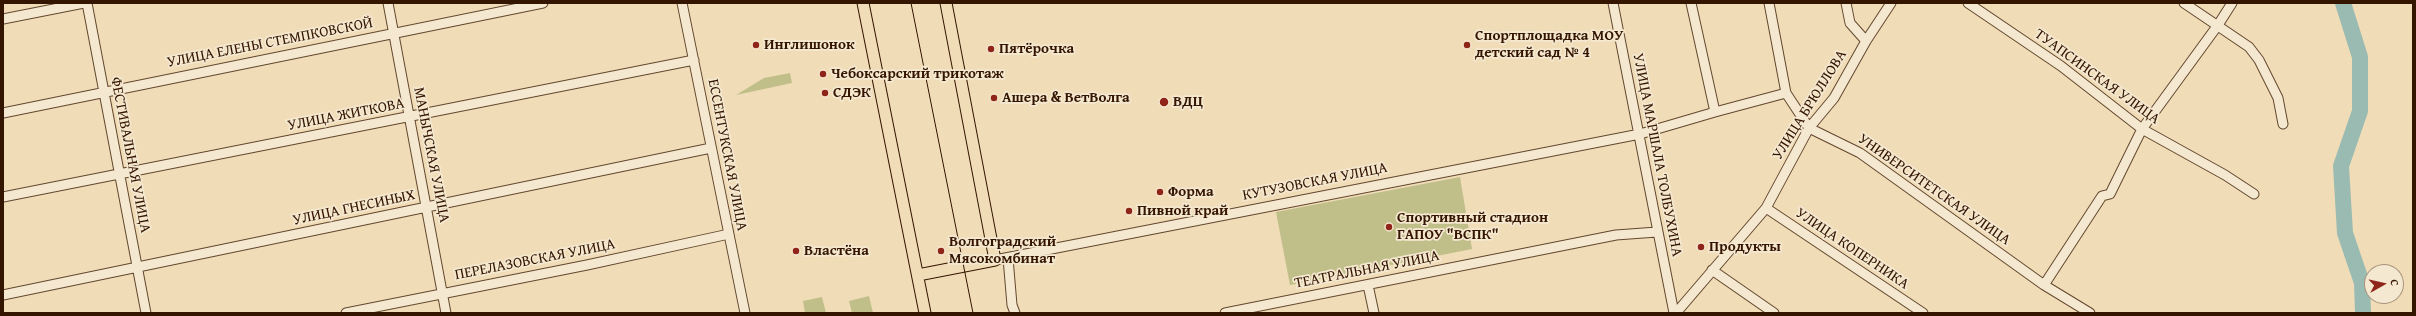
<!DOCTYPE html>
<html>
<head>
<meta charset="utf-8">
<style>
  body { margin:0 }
  #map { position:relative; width:2416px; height:316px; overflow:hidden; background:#f0dcb7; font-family:"Gentium Book Plus",serif }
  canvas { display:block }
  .frame { position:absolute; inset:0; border:4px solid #341500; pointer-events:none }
  .north { position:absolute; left:2364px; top:264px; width:40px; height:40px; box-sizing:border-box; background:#f5e8d0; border:1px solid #a8947d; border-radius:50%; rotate:82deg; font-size:11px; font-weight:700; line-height:16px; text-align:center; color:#341500 }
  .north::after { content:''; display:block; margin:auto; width:14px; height:18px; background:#8f2418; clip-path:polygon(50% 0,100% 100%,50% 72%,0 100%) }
</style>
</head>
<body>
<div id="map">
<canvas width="2416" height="316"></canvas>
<div class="frame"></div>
<div class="north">С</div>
</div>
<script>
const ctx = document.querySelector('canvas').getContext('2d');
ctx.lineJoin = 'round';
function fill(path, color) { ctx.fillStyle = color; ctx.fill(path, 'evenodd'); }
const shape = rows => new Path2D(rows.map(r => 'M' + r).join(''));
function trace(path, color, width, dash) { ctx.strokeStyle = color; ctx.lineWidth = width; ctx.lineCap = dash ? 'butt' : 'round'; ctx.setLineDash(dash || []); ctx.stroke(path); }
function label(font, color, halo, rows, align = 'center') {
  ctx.font = font + ' "Gentium Book Plus",serif'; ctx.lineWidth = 3.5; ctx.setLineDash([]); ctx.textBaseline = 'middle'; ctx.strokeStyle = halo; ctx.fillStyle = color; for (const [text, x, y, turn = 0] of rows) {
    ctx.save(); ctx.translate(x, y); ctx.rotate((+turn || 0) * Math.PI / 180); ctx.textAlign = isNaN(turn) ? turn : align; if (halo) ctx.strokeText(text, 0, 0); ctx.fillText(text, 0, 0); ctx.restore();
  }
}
fill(shape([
  [790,73,792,83,736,95,764,78],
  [1460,177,1472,249,1290,285,1276,212],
  [869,296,873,313,852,313,849,301],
  [822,297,826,313,805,313,803,301]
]), '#c0bf8a');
trace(shape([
  [2343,3,2360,57,2360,111,2341,166,2345,233,2362,283,2363,313]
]), '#9abbb2', 16);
const minor = shape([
  [87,3,146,313],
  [388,3,446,313],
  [682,3,745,313],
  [1613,3,1674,313],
  [1691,3,1715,112,1786,93,1809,128,1860,153,2044,285,2090,313],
  [1769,3,1786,93],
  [1846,3,1850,23,1866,41],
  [1968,3,2061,66,2142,129,2225,175,2254,194],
  [2184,3,2249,47,2259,60,2278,98,2283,124],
  [3,19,84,3],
  [3,113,543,3],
  [3,197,694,60],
  [1766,208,1923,313],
  [1008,258,1012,305,1015,313],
  [995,260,1640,134,1715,112],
  [1712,270,1774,313],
  [1368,285,1374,313],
  [2044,285,2102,196,2110,194,2142,129,2218,25,2232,3],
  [3,295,711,148],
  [346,313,587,265,729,234],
  [1225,313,1616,235,1657,232],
  [1676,313,1766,208,1809,128,1834,98,1866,41,1891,3]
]);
const major = shape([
  [863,3,925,313],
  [918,275,995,260,946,3]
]);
trace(minor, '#63472e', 11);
trace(major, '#341500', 13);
trace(minor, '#f5e8d0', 9);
trace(major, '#f0dcb7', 11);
trace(shape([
  [911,3,973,313]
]), '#341500', 1);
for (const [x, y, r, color] of [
  [756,45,4,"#8f2418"],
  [1467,45,4,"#8f2418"],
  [991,49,4,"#8f2418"],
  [823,74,4,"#8f2418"],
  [825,93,4,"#8f2418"],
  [994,98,4,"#8f2418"],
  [1164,102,5,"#8f2418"],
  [1160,192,4,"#8f2418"],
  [1129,211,4,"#8f2418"],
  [1389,227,4,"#8f2418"],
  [1701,247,4,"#8f2418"],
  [796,251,4,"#8f2418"],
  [941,251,4,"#8f2418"]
]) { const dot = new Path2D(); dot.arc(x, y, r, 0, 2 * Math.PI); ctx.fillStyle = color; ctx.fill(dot); trace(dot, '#f5e8d0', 1.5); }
label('bold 15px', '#341500', '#f5e8d0', [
  ["Спортплощадка МОУ",1475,36],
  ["детский сад № 4",1475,53],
  ["Инглишонок",764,45],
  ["Пятёрочка",999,49],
  ["Чебоксарский трикотаж",831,74],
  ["СДЭК",833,93],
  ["Ашера & ВетВолга",1002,98],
  ["ВДЦ",1173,102],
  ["Форма",1168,192],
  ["Пивной край",1137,211],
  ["Спортивный стадион",1397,218],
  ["ГАПОУ \"ВСПК\"",1397,235],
  ["Волгоградский",949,242],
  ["Мясокомбинат",949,259],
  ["Продукты",1709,247],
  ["Властёна",804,251]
], 'left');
label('15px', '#341500', '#f5e8d0', [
  ["УЛИЦА ЕЛЕНЫ СТЕМПКОВСКОЙ",270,43,-11],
  ["ТУАПСИНСКАЯ УЛИЦА",2097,77,36],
  ["УЛИЦА БРЮЛЛОВА",1810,105,-58],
  ["УЛИЦА ЖИТКОВА",346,115,-11],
  ["ФЕСТИВАЛЬНАЯ УЛИЦА",130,155,79],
  ["МАНЫЧСКАЯ УЛИЦА",431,155,79],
  ["ЕССЕНТУКСКАЯ УЛИЦА",727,155,79],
  ["УЛИЦА МАРШАЛА ТОЛБУХИНА",1657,155,79],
  ["КУТУЗОВСКАЯ УЛИЦА",1315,182,-11],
  ["УНИВЕРСИТЕТСКАЯ УЛИЦА",1934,190,35],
  ["УЛИЦА ГНЕСИНЫХ",354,208,-12],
  ["УЛИЦА КОПЕРНИКА",1852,249,34],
  ["ПЕРЕЛАЗОВСКАЯ УЛИЦА",535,260,-11],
  ["ТЕАТРАЛЬНАЯ УЛИЦА",1367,270,-11]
]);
</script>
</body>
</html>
